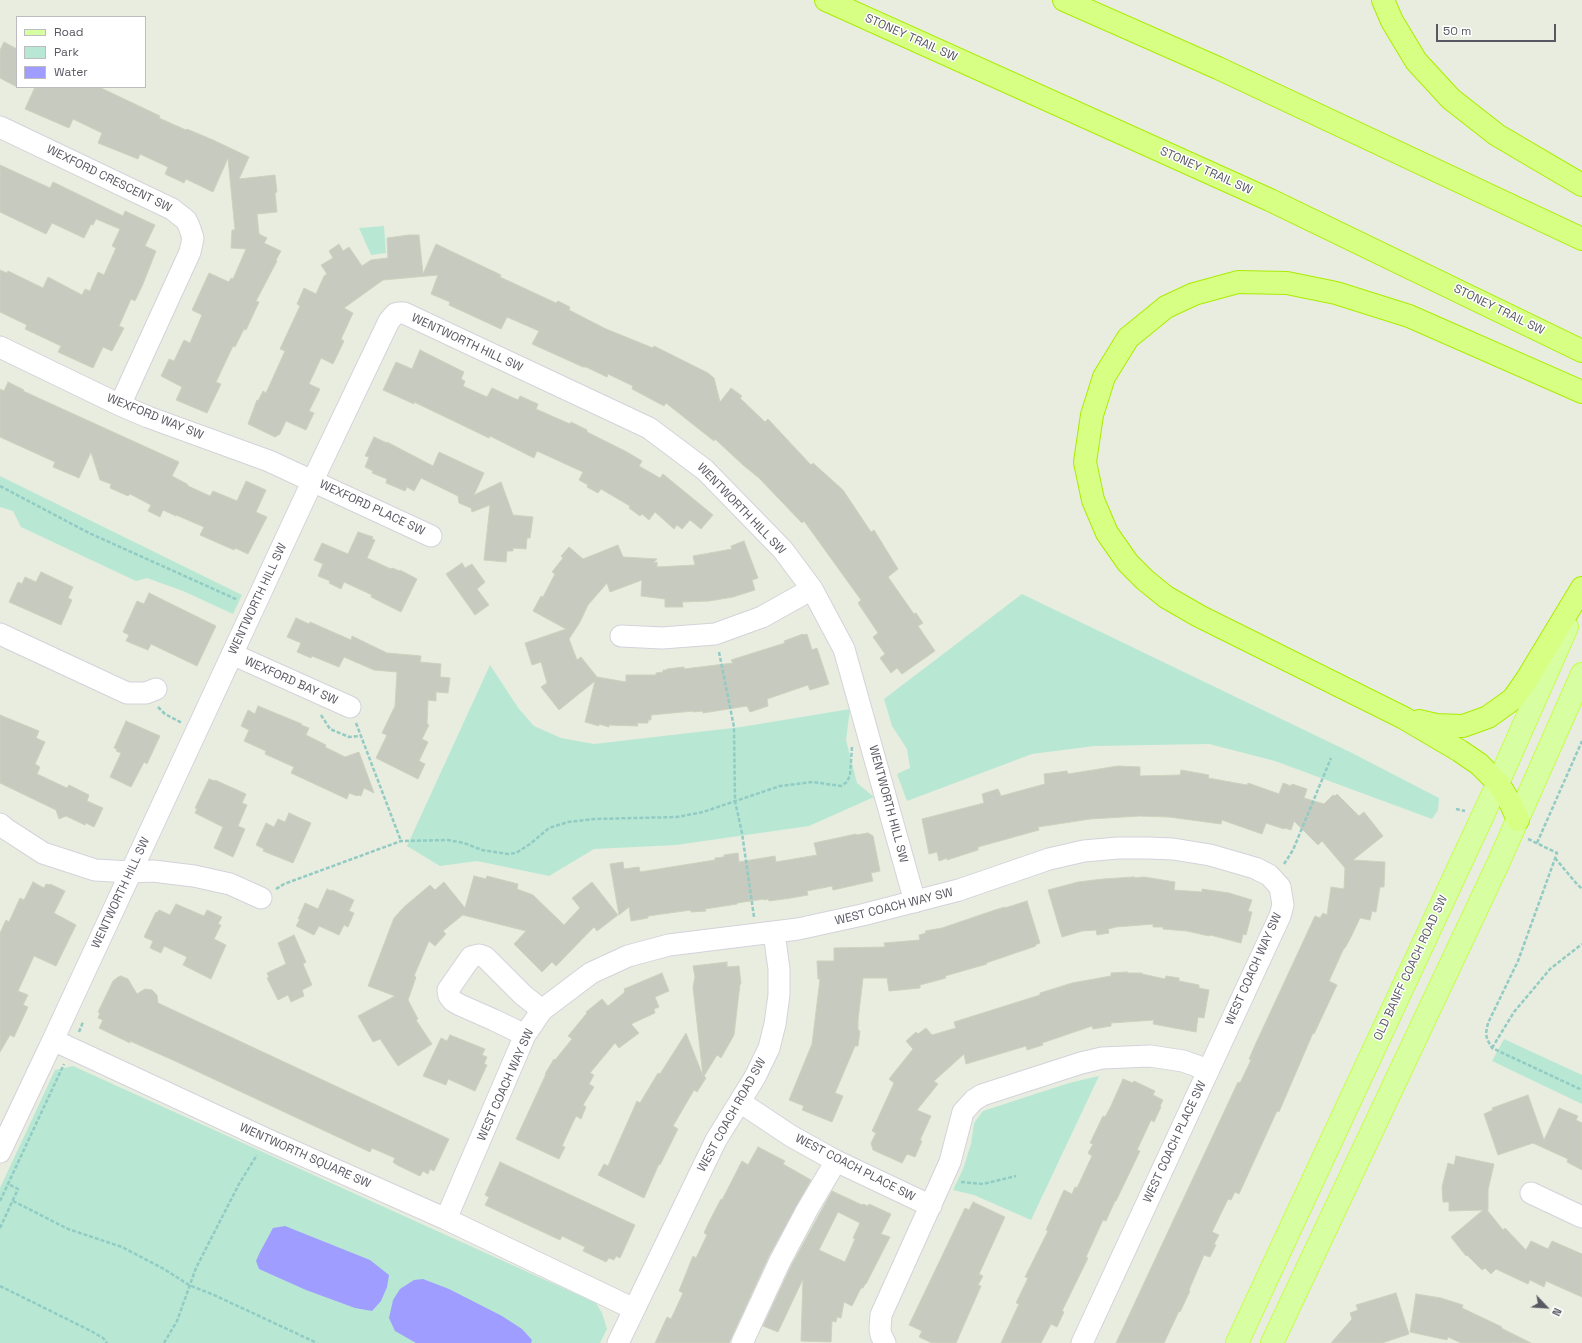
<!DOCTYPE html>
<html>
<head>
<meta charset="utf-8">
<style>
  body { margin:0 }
  #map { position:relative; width:1582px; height:1343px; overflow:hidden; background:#e8eddf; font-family:"Space Grotesk",sans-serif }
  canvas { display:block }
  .legend { position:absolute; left:16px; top:16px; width:130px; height:72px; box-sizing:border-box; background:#fff; border:1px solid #bdbcc0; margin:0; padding:5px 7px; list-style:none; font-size:12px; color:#595862 }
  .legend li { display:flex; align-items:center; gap:8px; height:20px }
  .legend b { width:20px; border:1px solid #bdbcc0 }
  .north { position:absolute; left:1526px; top:1287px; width:40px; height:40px; -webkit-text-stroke:3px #fff; paint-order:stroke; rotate:115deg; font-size:11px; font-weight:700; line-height:16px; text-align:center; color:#595862 }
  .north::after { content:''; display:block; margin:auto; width:14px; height:18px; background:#595862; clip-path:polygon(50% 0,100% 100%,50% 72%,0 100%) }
  .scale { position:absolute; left:1436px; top:24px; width:120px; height:18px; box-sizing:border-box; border:2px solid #595862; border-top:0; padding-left:5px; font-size:12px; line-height:14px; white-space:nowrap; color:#595862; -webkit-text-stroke:3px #fff; paint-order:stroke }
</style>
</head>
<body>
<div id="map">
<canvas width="1582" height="1343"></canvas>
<ul class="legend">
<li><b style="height:5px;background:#d7ffa2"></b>Road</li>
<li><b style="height:11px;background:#b8e8d4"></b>Park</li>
<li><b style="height:11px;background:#9f9dff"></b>Water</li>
</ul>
<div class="north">N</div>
<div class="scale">50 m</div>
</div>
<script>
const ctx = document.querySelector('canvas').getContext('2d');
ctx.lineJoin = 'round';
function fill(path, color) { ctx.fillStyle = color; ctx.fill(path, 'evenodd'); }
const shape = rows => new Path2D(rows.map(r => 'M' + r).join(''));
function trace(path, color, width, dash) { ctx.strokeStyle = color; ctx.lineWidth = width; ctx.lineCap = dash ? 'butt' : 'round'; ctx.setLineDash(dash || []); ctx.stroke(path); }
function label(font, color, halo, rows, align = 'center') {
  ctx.font = font + ' "Space Grotesk",sans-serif'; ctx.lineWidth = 3; ctx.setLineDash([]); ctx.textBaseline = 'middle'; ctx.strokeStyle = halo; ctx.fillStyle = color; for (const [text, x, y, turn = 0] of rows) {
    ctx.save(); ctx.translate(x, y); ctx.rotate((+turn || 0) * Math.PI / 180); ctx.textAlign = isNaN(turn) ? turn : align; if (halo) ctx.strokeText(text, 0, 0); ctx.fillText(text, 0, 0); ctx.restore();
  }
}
fill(shape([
  [384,226,386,253,371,255,359,228],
  [0,476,242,595,233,614,183,591,147,578,136,581,21,527,13,511,0,507],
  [1022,594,1352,753,1439,798,1438,810,1432,819,1275,761,1209,744,1094,746,1032,754,907,801,897,774,910,768,907,749,892,726,884,699],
  [490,665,519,709,534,726,561,738,594,744,741,727,850,709,846,740,857,783,874,797,809,826,676,845,594,849,549,876,477,861,440,866,407,846],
  [1504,1039,1582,1075,1582,1104,1492,1061],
  [73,1066,596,1303,602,1313,607,1329,600,1343,0,1343,0,1188,55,1070],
  [1099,1076,1031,1220,974,1195,953,1190,963,1169,971,1144,974,1123,983,1111,1069,1083]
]), '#b8e8d4');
fill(shape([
  [285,1226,370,1260,389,1275,387,1287,381,1301,372,1311,355,1308,306,1290,259,1269,256,1261,260,1252,273,1228],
  [423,1279,449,1289,502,1316,522,1329,532,1340,531,1343,416,1343,395,1331,389,1318,393,1300,400,1289,414,1280]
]), '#9f9dff');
const building = shape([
  [4,42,17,49,17,87,0,78,0,50,4,42],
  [35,87,99,87,160,116,159,118,186,130,187,129,213,140,249,157,239,179,275,175,277,192,275,193,277,212,257,214,259,234,267,238,264,243,281,251,276,260,277,261,256,301,259,302,246,330,244,329,235,347,233,346,216,382,221,384,207,413,176,400,182,387,161,376,169,359,174,361,184,340,190,343,202,315,192,310,209,273,229,282,231,278,233,279,246,249,231,248,232,230,235,230,228,158,213,192,186,179,184,183,165,174,168,167,140,154,138,159,98,143,102,133,73,119,69,128,25,109,35,87],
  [0,165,50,188,53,182,123,216,125,211,155,225,145,246,156,251,143,284,135,301,131,299,119,326,124,328,112,351,103,347,93,368,58,352,61,346,25,329,27,325,0,312,0,270,7,273,8,271,43,288,48,277,82,295,85,289,90,291,98,272,104,275,116,248,112,246,120,229,96,219,93,225,91,224,84,238,52,223,46,234,0,212,0,165],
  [409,235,419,235,423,274,436,244,501,275,500,277,556,303,558,301,570,307,569,310,606,329,653,348,654,346,708,373,714,378,720,402,731,388,742,396,740,398,765,422,768,419,811,465,813,463,843,490,871,532,874,530,898,569,888,577,914,614,916,613,923,623,918,626,935,651,902,674,897,668,891,673,880,658,885,654,873,637,878,633,858,603,861,600,804,521,802,523,759,478,743,465,715,439,714,441,666,403,664,406,632,389,633,386,608,374,607,377,586,367,583,367,532,344,539,331,507,317,501,329,449,305,450,302,431,294,438,275,383,280,344,308,353,313,341,339,344,341,333,364,321,358,309,384,320,389,309,411,314,413,306,430,286,421,280,434,275,437,248,424,257,400,258,401,263,391,266,393,285,351,280,349,300,306,297,304,304,288,316,294,324,276,327,274,321,265,333,258,329,251,339,244,343,251,349,247,362,266,371,260,388,258,387,238,409,235],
  [420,350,464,372,461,379,465,381,463,386,487,397,492,388,518,400,520,396,538,404,536,409,570,424,571,422,587,430,587,432,627,452,642,461,639,466,660,478,663,474,713,515,701,529,690,520,682,529,677,525,674,529,655,512,649,520,642,514,640,516,629,508,630,506,601,489,598,493,587,487,588,485,579,480,583,472,537,451,534,458,490,436,489,438,414,402,414,404,383,390,396,362,412,369,420,350],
  [8,382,24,390,23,391,179,462,172,476,187,484,188,486,210,496,213,491,237,501,246,481,266,490,256,512,267,517,248,554,235,548,234,550,200,535,204,527,176,515,176,516,163,510,160,517,148,511,151,505,130,494,128,496,110,488,111,484,100,480,91,452,79,478,53,467,55,462,0,437,0,389,4,391,8,382],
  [374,437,387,443,387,442,433,466,439,452,484,473,474,495,501,482,513,515,533,517,530,538,527,538,526,549,513,548,513,551,507,551,506,562,484,560,490,505,472,512,471,508,459,503,458,496,421,478,414,491,407,487,405,491,386,483,387,479,372,473,373,471,365,467,369,457,365,456,374,437],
  [358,532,373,537,372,539,375,540,367,558,391,569,392,568,400,571,400,570,417,579,401,612,371,597,372,595,344,582,341,589,329,583,330,581,318,576,323,564,314,560,322,543,348,554,358,532],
  [744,541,758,578,752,580,755,590,733,597,709,601,682,602,683,607,665,607,665,599,641,596,642,580,610,592,607,583,588,605,580,622,569,639,577,660,581,657,597,677,626,682,626,675,656,675,656,673,663,672,663,670,667,670,667,669,684,667,684,669,733,663,731,660,785,643,784,641,803,634,804,635,807,634,812,650,817,648,829,684,810,690,808,685,767,699,768,706,750,712,747,706,703,713,703,711,693,712,693,711,651,715,651,720,648,720,648,723,637,723,638,726,609,725,609,727,599,724,599,726,585,722,595,681,559,710,541,687,547,683,541,662,532,665,525,643,566,629,533,611,541,596,543,597,555,574,552,572,563,558,561,556,569,547,583,559,618,545,623,557,657,559,653,563,657,562,657,567,695,565,693,556,732,549,731,546,744,541],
  [462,563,465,568,472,564,485,582,477,589,489,605,475,615,446,574,462,563],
  [41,572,73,587,68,598,72,600,61,625,9,602,18,582,22,584,25,577,36,582,41,572],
  [149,593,216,626,197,666,151,644,148,650,126,641,129,635,123,632,137,601,144,604,149,593],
  [296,618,309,624,310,622,351,640,352,636,387,653,421,656,420,662,441,664,440,677,450,678,448,693,436,692,436,701,428,700,427,724,429,725,422,739,428,742,419,761,425,764,418,779,376,758,387,735,382,733,395,706,397,672,374,670,344,657,339,667,312,656,311,658,297,652,301,643,287,637,296,618],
  [258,706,302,724,301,725,309,728,306,735,326,745,325,747,345,757,359,752,374,793,364,788,361,796,358,795,357,796,349,793,347,799,291,773,294,767,265,754,266,751,244,741,249,730,241,726,248,710,255,714,258,706],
  [0,715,39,731,36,738,45,742,35,764,40,767,37,774,67,788,69,785,89,795,87,801,103,808,94,827,86,823,85,825,66,816,59,819,56,810,0,783,0,715],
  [126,721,160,736,147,764,144,762,131,787,110,777,121,753,116,751,117,749,114,748,126,721],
  [1118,766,1140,767,1140,776,1180,775,1181,770,1209,775,1208,778,1247,785,1248,783,1279,794,1283,783,1291,786,1292,784,1307,789,1304,798,1324,804,1333,795,1335,796,1337,794,1359,816,1364,812,1383,836,1353,860,1385,862,1384,887,1380,887,1376,912,1372,911,1370,920,1360,918,1351,937,1345,948,1344,948,1329,981,1337,985,1314,1034,1313,1033,1279,1112,1277,1111,1239,1194,1235,1192,1231,1200,1228,1199,1212,1232,1219,1235,1214,1244,1216,1245,1210,1257,1204,1255,1189,1290,1190,1291,1180,1312,1179,1311,1164,1343,1116,1343,1238,1082,1240,1083,1251,1060,1249,1059,1256,1043,1315,916,1320,918,1323,913,1327,915,1331,887,1344,889,1345,868,1322,841,1318,845,1294,821,1291,830,1285,828,1284,829,1266,823,1262,834,1222,820,1221,824,1169,817,1140,816,1090,819,1038,827,1039,830,978,847,978,850,947,860,947,858,939,861,937,852,929,854,922,819,984,803,982,794,998,789,1001,796,1045,784,1044,774,1067,771,1068,774,1118,766],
  [209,779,215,781,215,780,246,794,242,803,247,805,238,826,245,829,233,857,214,848,223,827,195,813,197,809,195,808,209,779],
  [289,813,311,823,293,863,263,851,264,849,256,845,266,823,274,827,278,819,285,822,289,813],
  [868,833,873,836,880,871,871,873,873,881,833,890,832,886,807,891,808,895,791,898,769,901,768,899,764,900,764,899,737,903,737,904,705,909,706,911,691,912,691,910,648,916,648,918,631,921,629,907,619,915,610,864,623,862,624,869,639,867,640,872,715,860,715,858,724,857,724,855,738,853,739,862,775,856,776,862,817,855,814,843,856,834,856,835,868,833],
  [474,876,486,879,487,876,518,884,517,889,533,895,564,925,580,908,572,898,592,882,618,915,597,931,594,927,556,966,552,962,542,972,514,944,526,931,463,915,464,914,443,931,446,934,435,946,429,941,414,976,416,977,408,1000,418,1019,416,1020,432,1044,398,1066,380,1039,373,1042,358,1016,395,996,368,986,394,918,404,907,430,885,435,890,444,882,465,908,474,876],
  [1134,877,1134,878,1144,877,1175,882,1174,890,1202,892,1202,889,1229,893,1252,900,1248,911,1252,912,1246,935,1243,934,1241,943,1210,935,1209,936,1187,931,1163,929,1163,927,1153,927,1153,924,1116,927,1108,929,1109,933,1097,935,1096,930,1082,931,1062,937,1048,890,1078,882,1103,879,1134,877],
  [33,882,44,888,46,884,50,885,50,884,65,891,54,913,76,925,56,966,34,956,18,991,28,995,23,1005,28,1007,14,1037,10,1035,0,1052,0,933,6,920,9,922,20,898,24,900,33,882],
  [327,889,331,891,332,890,354,900,349,911,354,913,348,927,344,925,339,935,319,926,314,935,296,926,300,919,298,919,305,903,318,909,327,889],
  [1027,901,1040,943,1035,945,1036,946,986,963,987,964,945,976,946,978,920,985,920,988,889,991,887,978,863,978,858,1020,858,1030,860,1031,858,1046,855,1046,835,1093,843,1096,832,1122,802,1110,804,1106,789,1100,812,1044,820,979,818,979,817,961,834,961,834,948,885,947,884,943,920,940,919,935,926,933,925,931,942,928,995,910,1005,907,1005,908,1027,901],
  [176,904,204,916,207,910,222,917,218,924,221,925,214,939,226,945,211,979,183,965,187,957,164,946,161,953,150,948,153,941,144,937,156,912,157,913,159,910,170,915,176,904],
  [294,935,306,962,303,964,312,985,302,990,304,996,291,1002,288,995,278,1000,267,978,269,977,267,973,286,964,278,943,294,935],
  [727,962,727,967,739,966,741,984,740,984,734,1035,721,1058,717,1055,704,1076,706,1078,697,1092,694,1090,673,1126,678,1129,660,1165,659,1164,644,1198,598,1175,604,1164,608,1166,637,1101,640,1103,658,1073,660,1074,686,1033,703,1076,693,987,695,977,693,966,727,962],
  [1127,972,1127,973,1142,973,1142,974,1165,979,1166,976,1179,978,1179,981,1199,985,1199,988,1209,990,1204,1018,1198,1017,1196,1032,1153,1024,1154,1020,1111,1023,1111,1026,1093,1029,1092,1026,1042,1043,1043,1045,1027,1050,1026,1046,966,1064,964,1054,934,1081,938,1084,917,1110,931,1116,920,1140,922,1141,915,1157,907,1154,902,1163,873,1150,871,1143,876,1133,872,1131,894,1083,889,1079,913,1049,906,1041,916,1032,918,1034,926,1028,932,1035,956,1028,954,1022,1040,995,1040,993,1072,983,1111,976,1111,973,1127,972],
  [662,973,669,991,655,997,659,1007,654,1009,655,1013,631,1024,639,1033,619,1048,615,1043,590,1073,594,1075,589,1084,594,1087,583,1105,586,1107,581,1119,576,1116,562,1146,565,1147,559,1159,516,1139,546,1074,545,1074,554,1059,555,1060,572,1039,568,1036,587,1013,586,1012,602,999,608,1006,625,992,624,989,662,973],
  [121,976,128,979,137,994,145,989,152,990,157,995,158,1003,449,1139,434,1171,430,1169,428,1174,423,1171,420,1176,397,1165,393,1162,395,1158,372,1148,370,1152,175,1061,130,1041,130,1043,99,1028,103,1020,98,1018,100,1013,98,1012,113,981,118,977,121,976],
  [450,1035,485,1049,482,1055,487,1057,484,1064,487,1065,475,1091,448,1079,446,1085,423,1076,441,1038,447,1041,450,1035],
  [1123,1079,1133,1083,1134,1081,1155,1091,1153,1095,1163,1100,1160,1106,1161,1107,1154,1122,1151,1120,1137,1150,1140,1151,1116,1201,1115,1201,1106,1221,1103,1220,1086,1257,1088,1258,1062,1311,1064,1312,1057,1327,1051,1324,1041,1343,1001,1343,1019,1304,1016,1303,1028,1278,1025,1277,1048,1231,1046,1230,1064,1190,1072,1194,1075,1187,1077,1188,1092,1156,1088,1153,1093,1144,1090,1143,1103,1116,1105,1117,1110,1108,1123,1079],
  [1528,1095,1544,1140,1559,1108,1578,1116,1576,1120,1582,1123,1582,1170,1567,1162,1568,1159,1533,1143,1498,1155,1484,1114,1493,1110,1492,1108,1528,1095],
  [758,1147,785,1161,783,1164,811,1180,769,1256,729,1343,655,1343,667,1317,671,1319,683,1293,679,1291,693,1256,696,1258,707,1235,704,1233,709,1222,721,1199,722,1200,742,1161,748,1165,758,1147],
  [1456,1156,1494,1164,1488,1190,1488,1210,1487,1210,1503,1230,1505,1228,1526,1250,1531,1241,1548,1249,1552,1241,1582,1254,1582,1297,1546,1281,1544,1287,1530,1280,1528,1284,1496,1269,1491,1274,1485,1268,1482,1270,1467,1255,1466,1256,1451,1237,1483,1210,1449,1211,1449,1202,1443,1202,1442,1187,1448,1163,1454,1165,1456,1156],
  [500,1162,635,1225,620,1258,616,1256,614,1260,609,1258,606,1262,583,1251,585,1247,562,1236,560,1240,485,1205,489,1197,485,1195,500,1162],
  [832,1191,862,1205,863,1204,868,1206,869,1204,891,1214,881,1234,890,1237,866,1284,865,1284,863,1288,861,1288,852,1306,844,1302,841,1318,837,1317,836,1322,832,1321,831,1342,801,1341,803,1279,778,1332,763,1326,791,1266,832,1191],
  [838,1212,860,1223,853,1238,855,1239,845,1262,819,1250,838,1212],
  [973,1202,1005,1217,979,1274,983,1276,978,1285,981,1286,956,1343,932,1343,919,1337,922,1331,909,1325,965,1208,969,1210,973,1202],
  [1396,1293,1409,1334,1382,1343,1331,1343,1352,1319,1350,1313,1358,1310,1356,1305,1396,1293],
  [1416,1294,1441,1298,1463,1305,1462,1308,1502,1327,1501,1328,1531,1343,1461,1343,1448,1337,1447,1340,1410,1332,1416,1294]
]);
fill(building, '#c7cabe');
trace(building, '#ccd2bd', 1);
const minor = shape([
  [0,127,172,209,186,220,189,226,193,238,190,252,120,405],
  [0,347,120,405,148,417,269,461,431,536],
  [0,634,127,693,146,693,156,689],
  [621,636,662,638,715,634,762,617,812,589],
  [232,654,350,707],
  [0,824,6,829,43,853,95,870,131,872,153,871,194,876,230,884,261,898],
  [525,1035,494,1020,460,1005,453,1001,449,996,448,990,471,957,479,955,485,957,523,995,542,1010],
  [53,1040,313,480,389,321,395,314,399,313,404,313,649,428,705,470,783,550,812,589,844,649,915,902],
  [740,1102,791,1136,836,1161,931,1206],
  [0,1152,53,1040,266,1139,446,1219,634,1309],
  [1531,1193,1582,1217],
  [446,1219,525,1035,542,1010,591,973,628,956,669,945,798,929,862,915,959,890,1049,859,1084,851,1118,848,1148,848,1173,849,1210,855,1255,868,1269,875,1280,887,1283,905,1280,916,1082,1343],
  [618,1343,716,1140,755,1077,769,1048,775,1024,779,995,779,969,774,933],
  [742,1343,780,1261,807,1210,836,1161],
  [885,1343,881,1335,880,1329,881,1315,950,1162,963,1112,974,1100,982,1095,1081,1063,1102,1058,1150,1056,1183,1061,1208,1070]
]);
const major = shape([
  [1237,1343,1498,783,1567,627],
  [1272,1343,1497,866,1582,674]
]);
const highway = shape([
  [826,0,1270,200,1582,351],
  [1064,0,1218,68,1582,239],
  [1383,0,1392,21,1416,61,1451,99,1497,135,1582,185],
  [1419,721,1436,725,1463,726,1488,717,1513,699,1527,679,1582,588],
  [1518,820,1511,804,1498,783,1479,764,1460,751,1404,718,1199,616,1166,597,1145,580,1128,563,1107,533,1093,500,1085,462,1092,415,1104,377,1128,338,1166,307,1194,294,1238,282,1287,283,1336,293,1409,316,1582,392]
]);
trace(minor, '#d4d2db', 23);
trace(major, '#c6fe47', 24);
trace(highway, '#abec00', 24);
trace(shape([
  [0,486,89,533,238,600],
  [719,652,734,727,735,801,742,833,754,917],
  [158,707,165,714,182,723],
  [321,715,330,729,349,737,361,736],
  [356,723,401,841],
  [1456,809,1465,811],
  [1528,839,1557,853,1518,961,1488,1023,1486,1033,1487,1039,1492,1048,1582,1090],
  [1537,843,1582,741],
  [1555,858,1576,883,1582,889],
  [1284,864,1293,850,1331,758],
  [276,889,284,884,401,841,448,840,464,843,482,850,508,854,516,853,530,844,549,828,568,822,594,819,677,817,703,812,780,786,813,782,841,786,847,782,850,775,852,747],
  [79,1032,83,1022],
  [1492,1048,1514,1012,1530,993,1550,969,1582,944],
  [961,1182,983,1184,1016,1176],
  [0,1201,64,1064],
  [13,1201,68,1229,122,1247,164,1269,189,1285,214,1295,317,1343],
  [0,1228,18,1189,8,1184],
  [0,1286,91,1331,103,1338,107,1343],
  [164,1343,177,1321,196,1268,239,1184,257,1155]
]), '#92cbc4', 2.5, [4, 2]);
trace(minor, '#fff', 21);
trace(major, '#d7ffa2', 22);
trace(highway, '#d6ff84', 22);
label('12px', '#595862', '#fff', [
  ["STONEY TRAIL SW",911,38,24],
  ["STONEY TRAIL SW",1206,171,24],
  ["WEXFORD CRESCENT SW",109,179,26],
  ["STONEY TRAIL SW",1499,310,26],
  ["WENTWORTH HILL SW",467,343,25],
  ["WEXFORD WAY SW",155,417,22],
  ["WEXFORD PLACE SW",372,508,25],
  ["WENTWORTH HILL SW",741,509,46],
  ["WENTWORTH HILL SW",258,599,-65],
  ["WEXFORD BAY SW",291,681,24],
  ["WENTWORTH HILL SW",888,804,75],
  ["WENTWORTH HILL SW",121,893,-65],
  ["WEST COACH WAY SW",894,907,-14],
  ["OLD BANFF COACH ROAD SW",1411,968,-65],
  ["WEST COACH WAY SW",1254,969,-66],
  ["WEST COACH WAY SW",506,1085,-66],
  ["WEST COACH ROAD SW",732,1115,-61],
  ["WEST COACH PLACE SW",1175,1142,-65],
  ["WENTWORTH SQUARE SW",305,1156,24],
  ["WEST COACH PLACE SW",855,1168,27]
]);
</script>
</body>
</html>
